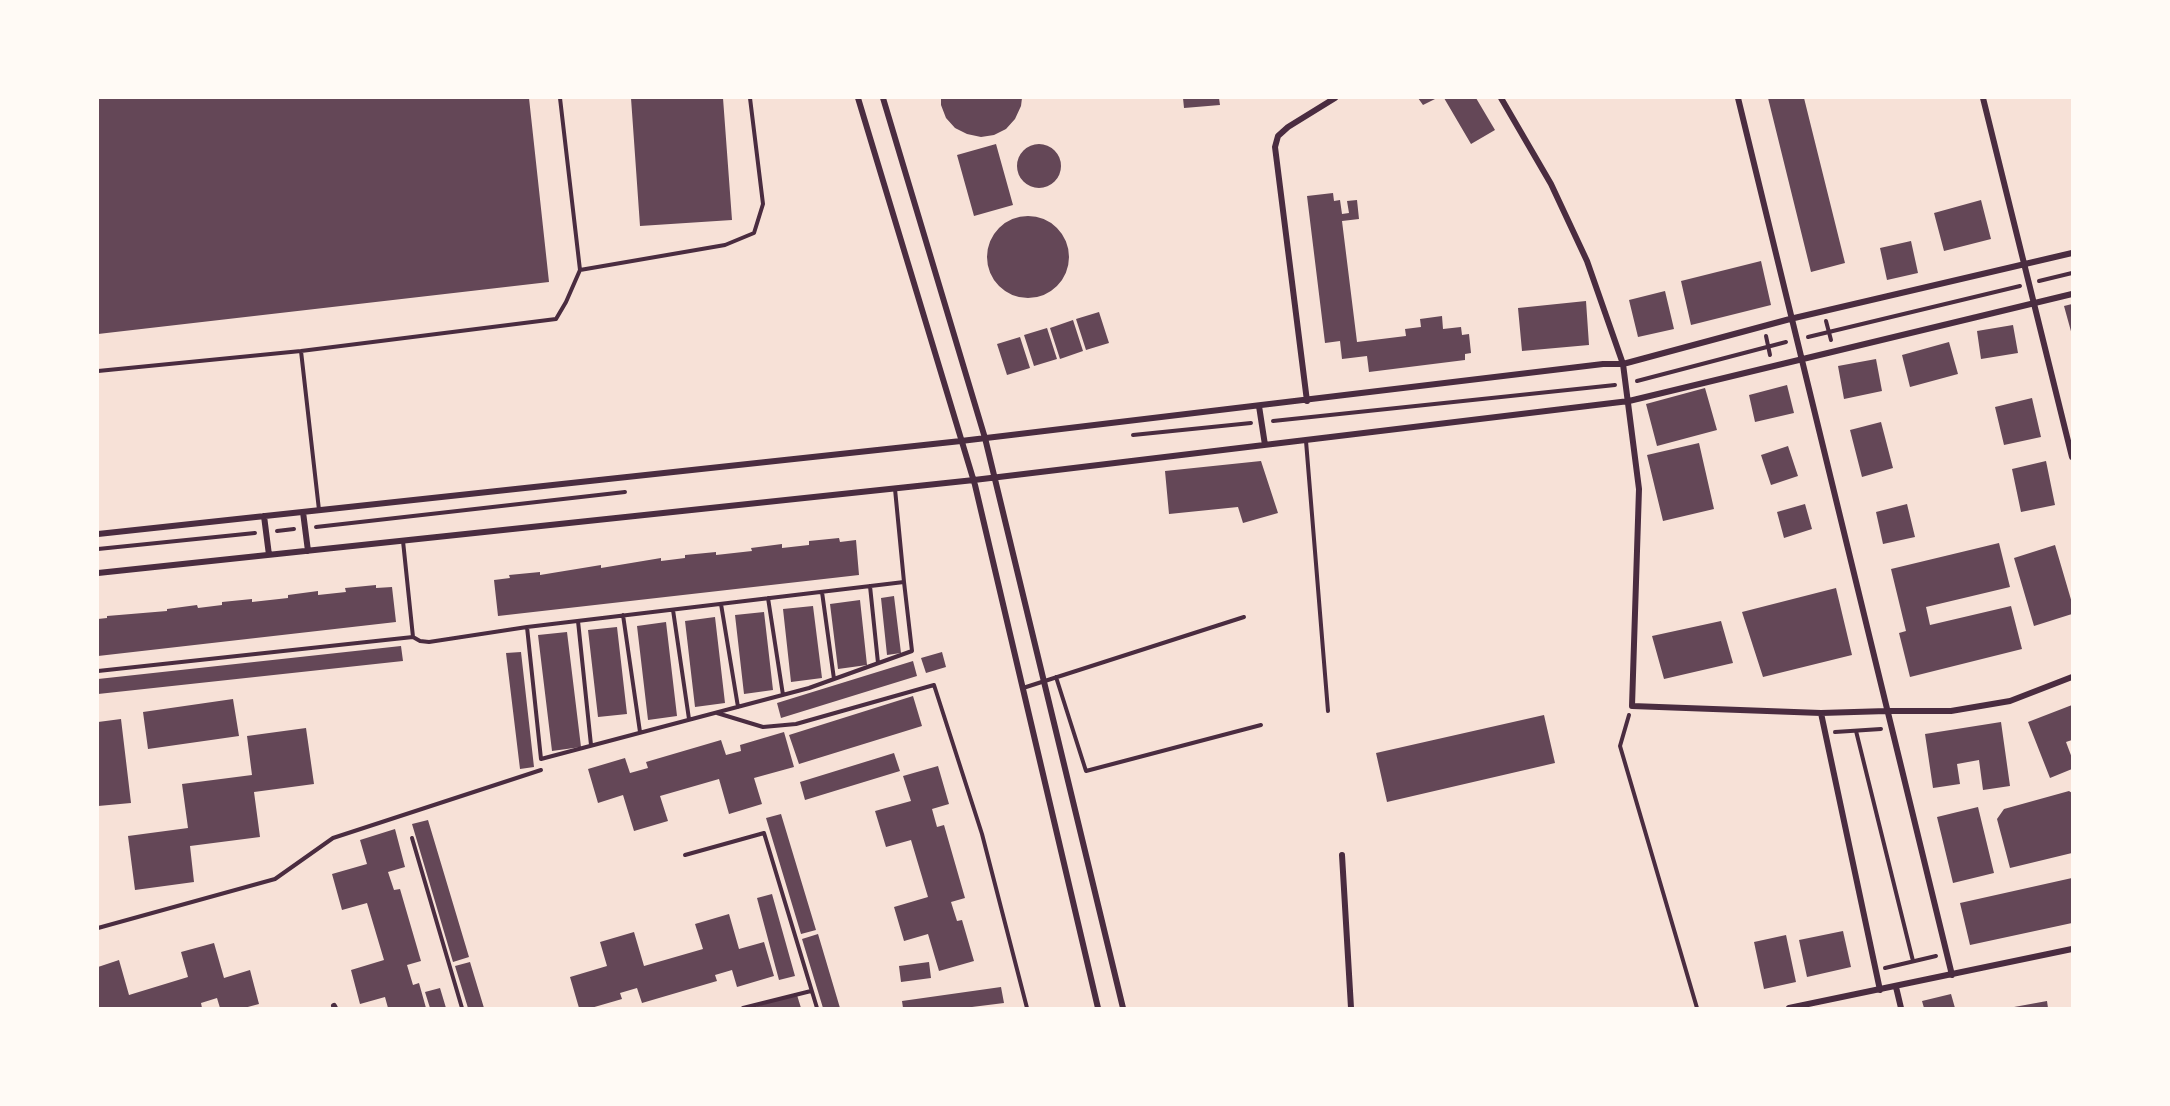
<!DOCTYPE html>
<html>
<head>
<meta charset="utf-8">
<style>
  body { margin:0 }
  #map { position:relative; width:2170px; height:1106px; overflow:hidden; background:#f7e1d7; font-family:"IBM Plex Sans",sans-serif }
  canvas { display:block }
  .frame { position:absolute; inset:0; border:99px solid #fffaf5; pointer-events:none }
</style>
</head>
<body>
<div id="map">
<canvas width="2170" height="1106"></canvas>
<div class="frame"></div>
</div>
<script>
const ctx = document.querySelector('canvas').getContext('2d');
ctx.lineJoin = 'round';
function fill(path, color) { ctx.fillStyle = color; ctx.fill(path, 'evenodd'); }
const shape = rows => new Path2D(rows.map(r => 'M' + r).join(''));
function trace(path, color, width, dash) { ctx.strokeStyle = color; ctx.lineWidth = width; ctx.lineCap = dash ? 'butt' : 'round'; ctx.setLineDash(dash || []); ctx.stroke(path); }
fill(shape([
  [98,98,529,98,549,282,98,334],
  [631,98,723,98,732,220,640,226],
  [941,98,1022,98,1021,106,1015,119,1006,129,994,135,981,137,967,134,955,128,946,118,941,105],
  [1183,98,1219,98,1220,105,1184,108],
  [1418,98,1437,98,1423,105],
  [1444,98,1476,98,1495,130,1471,144],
  [1768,98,1804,98,1845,263,1811,272],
  '1017 166a22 22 0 1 1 44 0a22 22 0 1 1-44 0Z',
  [996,144,1013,205,974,216,957,155],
  [1333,193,1334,201,1340,200,1342,214,1349,213,1347,201,1357,200,1359,219,1342,221,1357,342,1406,336,1405,329,1421,327,1420,319,1442,316,1443,329,1461,327,1462,335,1469,334,1471,353,1465,354,1465,360,1369,372,1367,356,1342,359,1340,341,1325,343,1307,196],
  [1981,200,1991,239,1944,251,1934,213],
  '987 257a41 41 0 1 1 82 0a41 41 0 1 1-82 0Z',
  [1911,241,1918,273,1887,280,1880,248],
  [1761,261,1771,305,1691,325,1681,281],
  [1665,291,1674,329,1638,337,1629,300],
  [1586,301,1589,345,1522,351,1518,308],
  [2072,304,2072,335,2064,306],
  [1099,312,1109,343,1086,350,1076,319],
  [1073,320,1083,351,1060,359,1050,328],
  [2013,325,2018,353,1981,359,1977,331],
  [1047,328,1057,359,1034,366,1024,335],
  [1020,337,1030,368,1007,375,997,344],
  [1949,342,1958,374,1910,387,1902,355],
  [1876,359,1882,391,1844,399,1838,366],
  [1787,385,1794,413,1755,422,1749,395],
  [1705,388,1717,430,1657,446,1646,404],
  [2032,398,2041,437,2004,445,1995,407],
  [1881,422,1893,468,1862,477,1850,430],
  [1699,443,1714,509,1663,521,1647,455],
  [1788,446,1798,476,1771,485,1761,455],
  [1261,461,1278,513,1243,523,1238,507,1169,514,1165,471],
  [2046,461,2055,505,2021,512,2012,469],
  [1805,504,1812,529,1784,538,1777,512],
  [1907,504,1915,537,1883,544,1876,512],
  [839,538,840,542,856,540,859,575,498,616,494,580,510,578,509,575,540,572,540,575,601,565,601,568,661,558,661,561,685,558,685,555,716,552,716,555,752,551,751,548,782,544,782,548,809,545,809,541],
  [1999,543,2010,587,1926,607,1930,625,2011,606,2022,649,1910,677,1899,633,1906,631,1891,569],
  [2055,545,2072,603,2072,614,2034,626,2014,558],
  [376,585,376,588,392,587,396,622,98,656,98,619,107,618,107,616,167,611,167,609,197,605,198,608,222,605,222,602,252,599,252,602,288,598,288,595,318,591,318,595,346,592,345,588],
  [1836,588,1852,655,1763,677,1742,612],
  [894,596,901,653,887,655,881,598],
  [860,600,867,665,838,669,830,604],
  [813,606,822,678,791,682,783,609],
  [764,612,773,690,744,694,735,615],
  [715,617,725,703,695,707,685,621],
  [1721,621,1733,663,1664,679,1652,636],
  [666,622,677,716,648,720,637,626],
  [617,627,627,714,598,717,588,630],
  [567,632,581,747,552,751,538,635],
  [401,646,403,661,98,694,98,679],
  [521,652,534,767,520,769,506,653],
  [942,652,946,667,926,673,921,658],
  [913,661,917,676,781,718,777,703],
  [913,696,922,726,799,764,789,735],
  [233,699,239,736,148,749,143,712],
  [2072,705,2072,740,2066,742,2072,758,2072,769,2050,778,2028,722],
  [1544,715,1555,763,1387,802,1376,753],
  [121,719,131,803,98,806,98,722],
  [2001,722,2010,786,1983,790,1979,760,1957,764,1960,784,1933,788,1925,734],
  [306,728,314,784,254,792,260,837,190,846,194,882,135,890,128,836,188,828,182,784,252,775,247,736],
  [784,732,794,767,754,778,762,804,729,814,719,779,660,796,668,821,634,831,623,795,598,803,588,769,625,758,630,773,648,768,646,762,721,740,726,755,741,751,740,745],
  [894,753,900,771,805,800,800,782],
  [938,766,949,804,932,809,937,827,944,825,965,898,951,902,957,921,962,920,974,961,939,971,928,934,904,941,894,907,928,897,911,840,886,847,875,811,911,801,903,776],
  [2069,791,2072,793,2072,853,2010,868,1997,819,2004,809],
  [1978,807,1994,873,1953,883,1937,817],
  [781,814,816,930,801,934,766,818],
  [428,820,469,957,453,962,412,824],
  [395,829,405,867,388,872,394,890,400,889,421,961,407,965,413,985,419,983,426,1008,388,1008,385,997,360,1004,351,970,384,960,367,903,342,910,332,874,367,864,360,840],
  [2072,878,2072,923,1970,945,1960,903],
  [772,894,795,976,779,980,757,898],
  [729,914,739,949,764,942,774,976,737,987,732,970,715,975,717,981,642,1003,637,988,620,993,622,999,591,1008,579,1008,570,977,607,966,600,942,634,932,644,966,703,949,695,924],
  [1843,931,1851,967,1807,977,1799,940],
  [818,934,840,1008,823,1008,802,939],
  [1786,935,1796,982,1764,989,1754,942],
  [214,943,224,978,250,970,259,1004,244,1008,220,1008,217,998,201,1003,202,1008,98,1008,98,967,119,960,129,995,188,977,181,952],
  [470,962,484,1008,468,1008,455,966],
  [929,962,931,978,901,982,899,966],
  [1001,987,1004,1003,964,1008,903,1008,902,1001],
  [440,988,446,1008,430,1008,425,992],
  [1951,994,1955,1008,1924,1008,1922,1001],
  [797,995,801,1008,750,1008],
  [2047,1001,2048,1008,2014,1008,2014,1007]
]), '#644757');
trace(shape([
  [2039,281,2072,273],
  [1826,321,1831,340],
  [1766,336,1770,355],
  [1808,337,2020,286],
  [1637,381,1786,342],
  [1273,421,1615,385],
  [1133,435,1251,423],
  [316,527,625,492],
  [277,531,294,529],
  [98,549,255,533],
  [1629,715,1620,746,1697,1008],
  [1856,731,1913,961],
  [1835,732,1881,729],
  [98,928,275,879,333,838,541,770],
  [1885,968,1936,956]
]), '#4a2c40', 4);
trace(shape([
  [580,270,725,245,754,233,763,204,750,98],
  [98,371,301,351],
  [1306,441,1328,711],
  [319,510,301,351,556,319,566,302,580,270,560,98],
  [403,541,413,637,420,641,429,642,527,627,904,582,895,489],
  [870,586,878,663],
  [822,592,834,679],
  [768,598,783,695],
  [721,604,738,707],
  [673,610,689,719],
  [623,615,640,732],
  [578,621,591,745],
  [527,627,541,759,809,688,912,651,904,582],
  [98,671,413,637],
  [1056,677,1086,771,1261,725],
  [1023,688,1244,617],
  [717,713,763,727,796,724,934,685,982,834,1027,1008],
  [412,838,462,1008],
  [685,855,764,833,817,1008],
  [743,1008,811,991]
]), '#4a2c40', 4);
trace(shape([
  [858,98,975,485,1098,1008],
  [883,98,985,438,1123,1008],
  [1501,98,1551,184,1587,261,1623,364,1639,489,1632,706,1821,713,1887,711,1951,711,2010,701,2072,677],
  [1738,98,1952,975],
  [1983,98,2072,457],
  [1307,401,1275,147,1278,136,1288,127,1335,98],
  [1259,406,1265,445],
  [303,512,308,551],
  [264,516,269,555],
  [98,534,961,441,1603,364,1623,364,1790,319,2072,253],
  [98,573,974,480,1629,401,2072,294],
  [1821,713,1880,990],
  [1342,855,1351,1008],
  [1896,987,1901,1008],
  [334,1006,335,1008],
  [1789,1008,2072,949]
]), '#4a2c40', 6);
</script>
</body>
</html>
